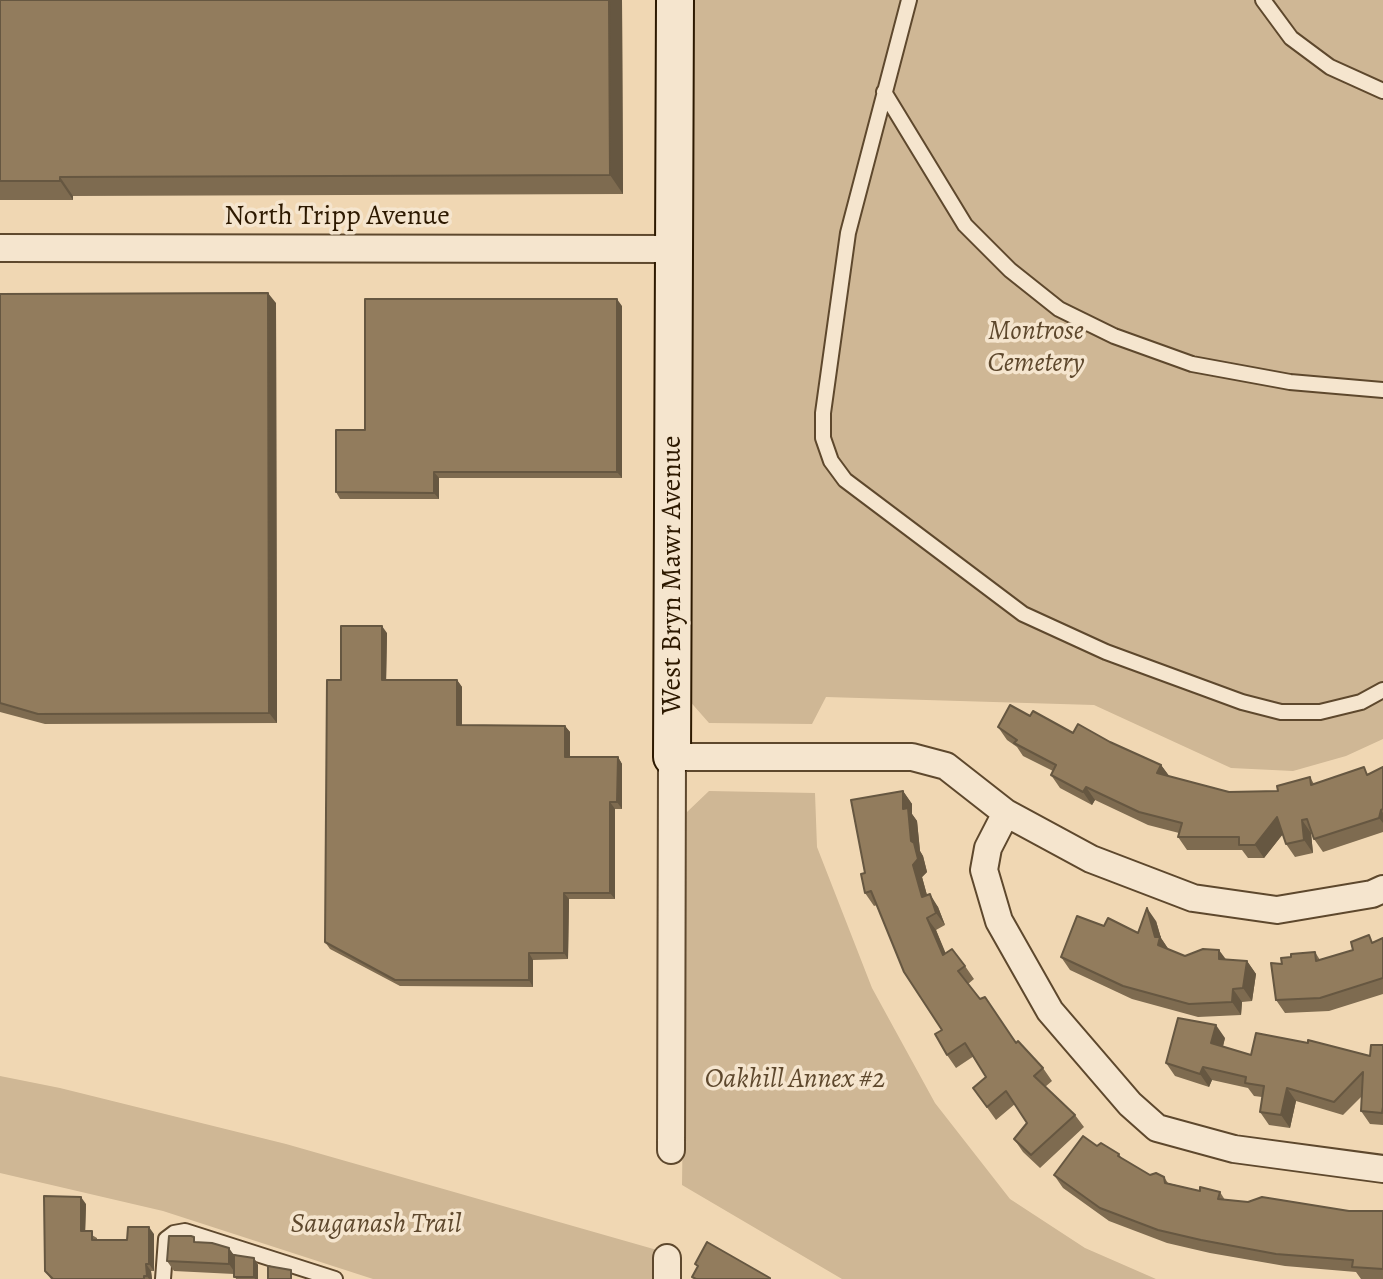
<!DOCTYPE html>
<html>
<head>
<meta charset="utf-8">
<style>
  body { margin:0 }
  canvas { display:block; background:#f0d7b3 }
</style>
</head>
<body>
<canvas width="1383" height="1279"></canvas>
<script>
const ctx = document.querySelector('canvas').getContext('2d');
ctx.lineJoin = 'round';
function fill(path, color) { ctx.fillStyle = color; ctx.fill(path, 'evenodd'); }
const shape = rows => new Path2D(rows.map(r => 'M' + r).join(''));
function trace(path, color, width, dash) { ctx.strokeStyle = color; ctx.lineWidth = width; ctx.lineCap = dash ? 'butt' : 'round'; ctx.setLineDash(dash || []); ctx.stroke(path); }
function label(font, color, halo, rows, align = 'center') {
  ctx.font = font + ' Alegreya,serif'; ctx.lineWidth = 7; ctx.setLineDash([]); ctx.textBaseline = 'middle'; ctx.strokeStyle = halo; ctx.fillStyle = color; for (const [text, x, y, turn = 0] of rows) {
    ctx.save(); ctx.translate(x, y); ctx.rotate((+turn || 0) * Math.PI / 180); ctx.textAlign = isNaN(turn) ? turn : align; if (halo) ctx.strokeText(text, 0, 0); ctx.fillText(text, 0, 0); ctx.restore();
  }
}
fill(shape([
  [692,0,1383,0,1383,739,1346,756,1293,771,1231,768,1094,705,826,697,812,724,709,723,687,698],
  [709,791,815,793,817,847,872,988,935,1103,1010,1199,1085,1248,1156,1279,842,1279,682,1185,687,812],
  [0,1076,60,1088,286,1144,657,1250,657,1279,373,1279,163,1211,0,1173]
]), '#cfb795');
const lane = shape([
  [909,0,848,233,823,413,823,438,831,461,845,480,1023,614,1106,652,1242,702,1281,712,1320,712,1361,702,1383,690],
  [1263,0,1291,38,1330,67,1383,91],
  [884,92,965,225,1010,270,1059,309,1114,336,1192,364,1290,382,1383,390],
  [163,1279,166,1239,174,1233,185,1231,335,1279]
]);
const street = shape([
  [0,248,675,249],
  [1006,813,988,848,984,870,999,921,1050,1011,1130,1104,1157,1128,1234,1149,1383,1169],
  [671,1150,672,757,912,757,946,766,1006,813,1091,859,1193,898,1277,910,1372,894,1383,889],
  [667,1258,667,1279]
]);
const secondary = shape([
  [672,757,675,0]
]);
trace(lane, '#5e482d', 18);
trace(street, '#5e482d', 30);
trace(secondary, '#2d1900', 40);
trace(lane, '#f5e5ce', 14);
trace(street, '#f5e5ce', 26);
trace(secondary, '#f5e5ce', 36);
fill(shape([
  [0,0,622,0,623,194,73,196,73,200,0,200],
  [0,294,276,303,277,723,45,724,0,712],
  [622,306,622,478,439,478,439,499,340,499,336,492,365,430],
  [387,633,386,680,457,680,462,687,462,725,565,726,570,732,570,757,618,757,622,764,622,809,615,809,615,899,569,899,568,959,533,960,533,987,400,986,330,949,325,942,341,680],
  [1030,716,1073,733,1110,742,1161,765,1169,776,1229,792,1278,791,1310,777,1314,784,1369,774,1383,767,1383,832,1323,852,1314,839,1312,833,1311,833,1313,853,1295,857,1286,844,1283,834,1264,858,1248,858,1242,850,1187,850,1178,837,1179,833,1148,825,1095,800,1092,805,1060,788,1051,775,1053,771,1023,756,1017,747,1007,740,998,727],
  [903,791,912,804,912,814,917,821,920,851,923,856,927,872,922,877,927,895,938,907,945,925,936,930,945,953,965,966,974,979,968,984,1017,1043,1043,1068,1052,1081,1045,1087,1075,1115,1084,1127,1040,1168,1023,1152,1014,1139,1027,1123,1015,1104,996,1120,973,1088,986,1077,974,1056,956,1068,947,1055,942,1030,877,905,874,906,865,893,865,873],
  [1156,921,1161,938,1169,950,1185,956,1247,961,1256,974,1252,1001,1242,1002,1241,1015,1198,1017,1132,999,1070,970,1061,957,1104,926,1138,933],
  [1383,938,1383,994,1329,1011,1285,1013,1276,1000,1282,964,1291,957,1315,952,1320,960,1353,950],
  [1225,1038,1223,1047,1251,1055,1370,1056,1383,1045,1383,1125,1370,1124,1361,1111,1362,1096,1343,1115,1296,1101,1290,1128,1269,1125,1260,1112,1262,1097,1254,1096,1248,1088,1212,1080,1209,1087,1175,1076,1166,1063],
  [1097,1146,1119,1154,1122,1159,1150,1175,1164,1177,1168,1183,1200,1191,1220,1192,1225,1200,1349,1211,1383,1211,1383,1279,1361,1279,1356,1272,1285,1266,1210,1253,1167,1243,1109,1221,1063,1188,1054,1175],
  [86,1204,85,1231,97,1238,97,1240,127,1240,154,1234,154,1271,151,1271,152,1279,51,1279,45,1271],
  [198,1242,235,1256,254,1258,258,1265,258,1279,236,1279,234,1274,174,1271,167,1261]
]), '#7e6b50');
fill(shape([
  [609,0,622,0,623,194,610,175],
  [60,177,73,196,73,200,60,181],
  [268,293,276,303,277,723,269,713],
  [617,299,622,306,622,478,617,472],
  [434,472,439,478,439,499,434,493],
  [382,626,387,633,386,687,382,680],
  [457,680,462,687,462,732,457,725],
  [565,726,570,732,570,764,565,757],
  [618,757,622,764,622,809,617,802],
  [1161,765,1170,777,1157,773],
  [1086,787,1095,800,1092,805,1083,792],
  [903,791,912,804,912,814,917,821,920,851,923,856,927,872,922,877,931,910,922,897,913,865,911,841,903,809],
  [610,802,615,809,615,899,610,893],
  [1381,810,1383,813,1383,823,1379,818],
  [1277,817,1286,830,1264,858,1255,845],
  [1302,820,1311,833,1313,853,1304,840],
  [564,893,569,899,568,959,564,953],
  [930,894,938,907,945,925,936,913],
  [1147,908,1156,921,1161,938,1169,950,1158,945],
  [927,918,936,930,952,968,943,955],
  [1219,950,1228,962,1219,959],
  [529,953,533,960,533,987,529,980],
  [1247,961,1256,974,1252,1001,1243,988],
  [1233,989,1242,1002,1241,1015,1232,1002],
  [1216,1025,1225,1038,1220,1056,1211,1043],
  [1203,1067,1212,1080,1209,1087,1200,1074],
  [1287,1088,1296,1101,1290,1128,1281,1115],
  [81,1197,86,1204,85,1238,81,1231],
  [149,1227,154,1234,154,1271,149,1264],
  [229,1248,236,1258,236,1274,229,1264],
  [254,1258,258,1265,258,1279,255,1279,254,1277],
  [146,1264,151,1271,152,1279,149,1279,147,1276]
]), '#665741');
const building = shape([
  [0,0,609,0,610,175,60,177,60,181,0,181,0,0],
  [268,293,269,713,38,714,0,703,0,294,268,293],
  [365,299,617,299,617,472,434,472,434,493,336,492,336,430,365,430,365,299],
  [341,626,382,626,382,680,457,680,457,725,565,726,565,757,618,757,617,802,610,802,610,893,564,893,564,953,529,953,529,980,395,980,325,942,327,680,341,680,341,626],
  [1010,705,1030,716,1033,711,1073,733,1078,724,1110,742,1161,765,1157,773,1229,792,1278,791,1277,786,1310,777,1311,785,1364,767,1367,775,1383,767,1383,809,1381,810,1379,818,1314,839,1307,819,1302,820,1304,840,1286,844,1277,817,1255,845,1239,845,1239,837,1178,837,1182,823,1139,812,1086,787,1083,792,1051,775,1056,765,1014,743,1017,740,998,727,1010,705],
  [903,791,903,809,908,808,911,841,914,843,918,859,913,865,922,897,930,894,936,913,927,918,943,955,952,949,965,966,958,971,980,999,985,997,1016,1043,1018,1041,1043,1068,1034,1076,1075,1115,1031,1155,1014,1139,1027,1123,1006,1091,987,1107,973,1088,986,1077,965,1043,947,1055,935,1034,942,1030,904,972,871,891,865,893,861,874,865,873,851,800,903,791],
  [1147,908,1155,937,1160,937,1158,945,1185,956,1203,949,1219,950,1219,959,1247,961,1243,988,1233,989,1232,1002,1189,1004,1123,986,1061,957,1077,916,1104,926,1108,918,1138,933,1147,908],
  [1369,935,1372,943,1383,938,1383,978,1320,998,1276,1000,1271,963,1282,964,1281,958,1291,957,1291,954,1315,952,1316,961,1353,950,1351,942,1369,935],
  [1178,1018,1216,1025,1211,1043,1251,1055,1256,1033,1308,1043,1308,1040,1370,1056,1371,1045,1383,1045,1383,1107,1382,1113,1361,1111,1363,1072,1334,1102,1287,1088,1281,1115,1260,1112,1264,1086,1245,1083,1246,1077,1203,1067,1200,1074,1166,1063,1178,1018],
  [1083,1136,1097,1146,1101,1143,1119,1154,1118,1156,1150,1175,1156,1173,1164,1177,1165,1183,1200,1191,1200,1187,1220,1192,1218,1199,1248,1202,1262,1197,1349,1211,1383,1211,1383,1269,1352,1267,1353,1260,1276,1254,1201,1240,1158,1230,1100,1208,1054,1175,1083,1136],
  [44,1196,81,1197,81,1231,92,1231,92,1240,127,1240,128,1227,149,1227,149,1264,146,1264,147,1276,144,1276,144,1279,53,1279,45,1271,44,1196],
  [169,1236,191,1236,194,1237,194,1242,212,1243,229,1248,229,1264,167,1261,169,1236],
  [707,1242,770,1278,770,1279,696,1279,692,1277,698,1266,695,1264,707,1242],
  [234,1255,254,1258,254,1277,234,1277,234,1255],
  [268,1266,291,1270,291,1279,268,1279,268,1266]
]);
fill(building, '#927c5d');
trace(building, '#665741', 2);
label('28px', '#2d1900', '#f5e5ce', [
  ["North Tripp Avenue",337,217],
  ["West Bryn Mawr Avenue",673,575,-90]
]);
label('italic 28px', '#5e482d', '#f5e5ce', [
  ["Montrose",1036,332],
  ["Cemetery",1036,364],
  ["Oakhill Annex #2",795,1080],
  ["Sauganash Trail",376,1225]
]);
</script>
</body>
</html>
